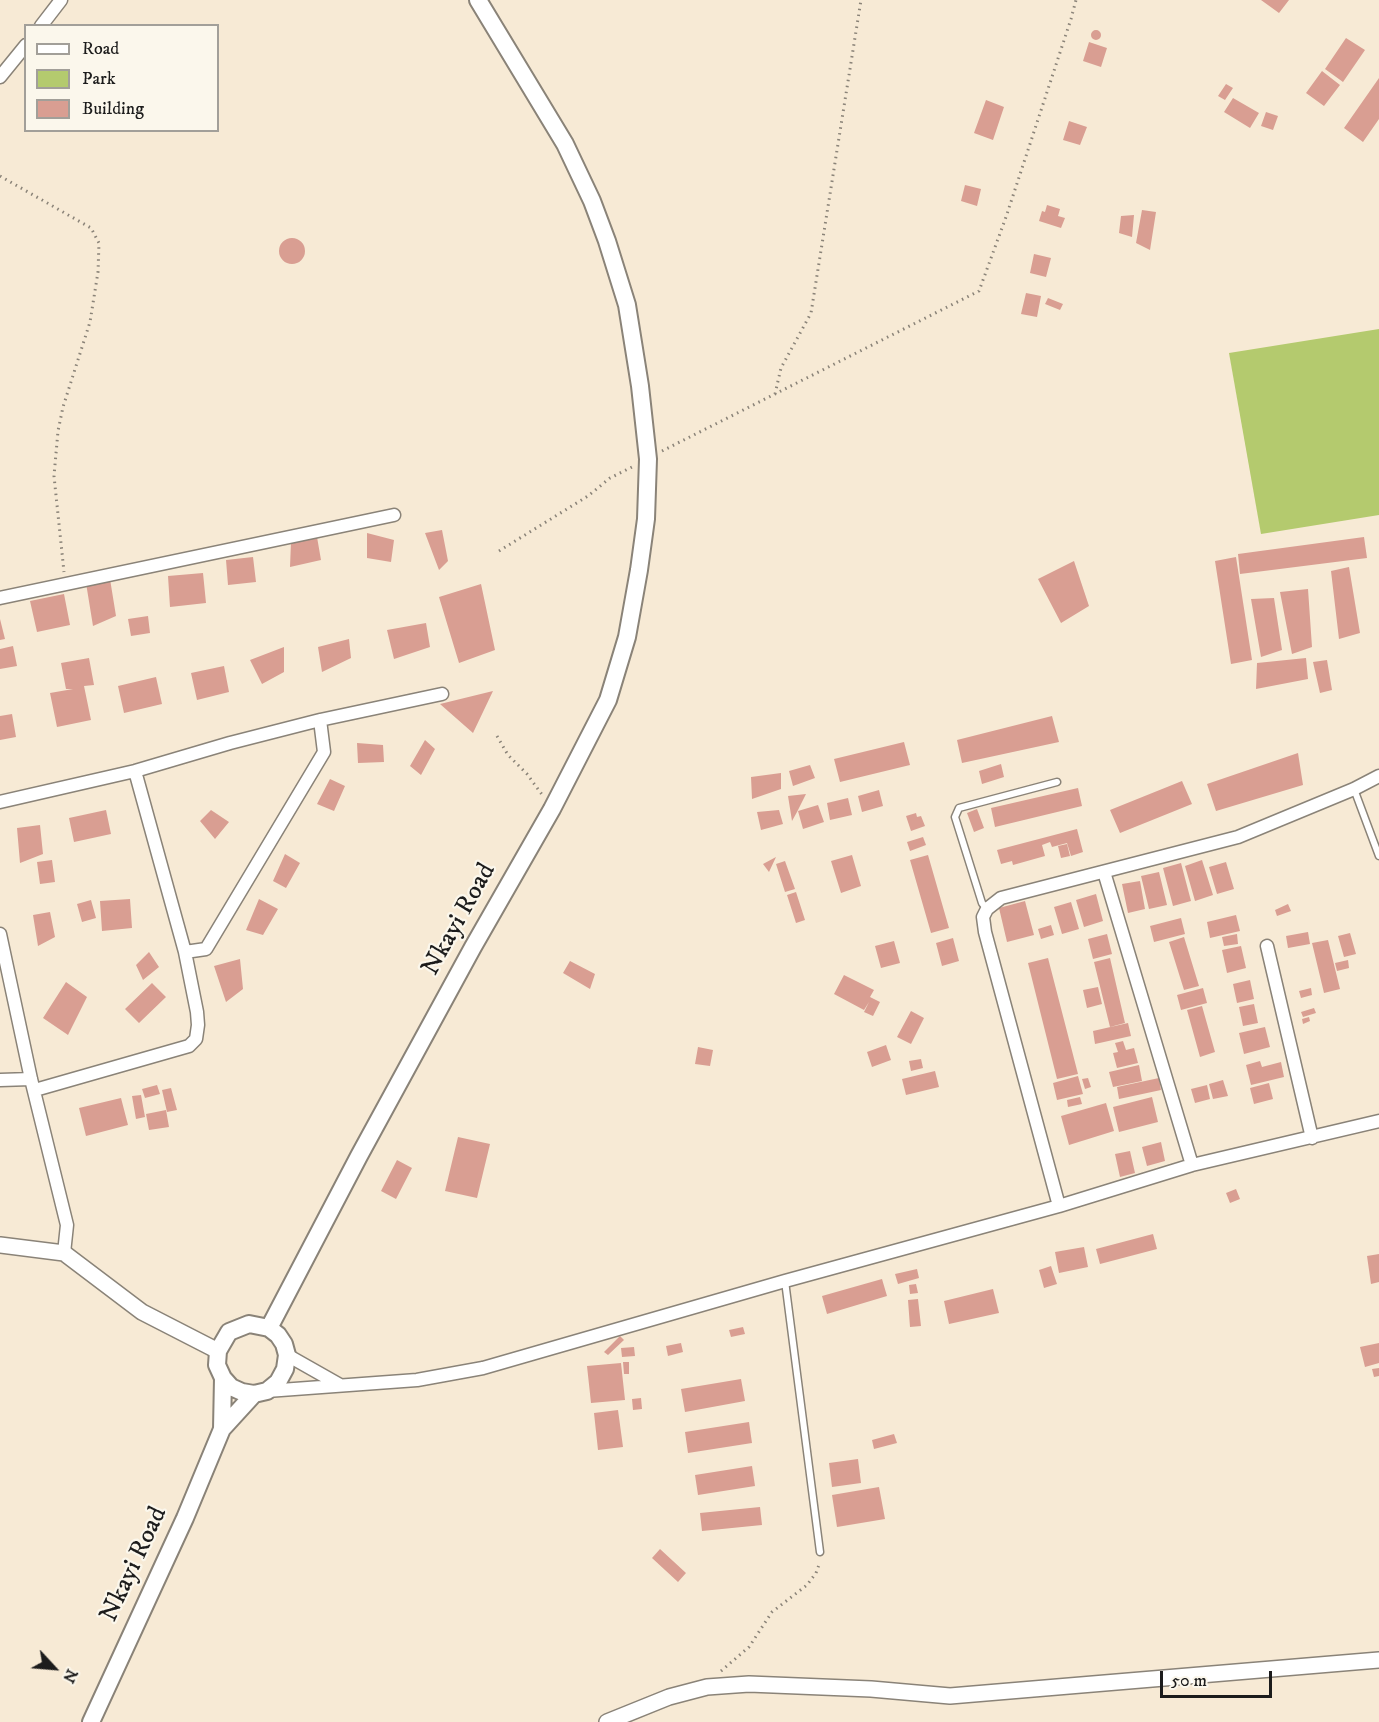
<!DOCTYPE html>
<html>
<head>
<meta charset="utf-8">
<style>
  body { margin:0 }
  #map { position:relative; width:1379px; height:1722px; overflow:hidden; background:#f7ead5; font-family:"IM FELL DW Pica",serif }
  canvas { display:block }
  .legend { position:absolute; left:24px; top:24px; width:195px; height:108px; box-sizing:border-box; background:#fbf7ec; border:2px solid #a29f99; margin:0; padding:8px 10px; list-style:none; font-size:18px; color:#1c1c1c }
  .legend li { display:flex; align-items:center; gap:12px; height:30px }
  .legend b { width:30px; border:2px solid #a29f99 }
  .north { position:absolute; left:24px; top:1638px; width:60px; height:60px; -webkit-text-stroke:4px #fbf7ec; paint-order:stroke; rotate:116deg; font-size:16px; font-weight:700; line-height:24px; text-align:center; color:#1c1c1c }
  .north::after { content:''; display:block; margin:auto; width:21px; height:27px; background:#1c1c1c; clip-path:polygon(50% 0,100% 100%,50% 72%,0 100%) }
  .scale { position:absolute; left:1160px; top:1671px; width:112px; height:27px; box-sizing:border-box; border:3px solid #1c1c1c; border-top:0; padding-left:8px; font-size:18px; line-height:21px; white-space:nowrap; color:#1c1c1c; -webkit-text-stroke:4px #fbf7ec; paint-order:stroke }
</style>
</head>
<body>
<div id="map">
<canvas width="1379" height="1722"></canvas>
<ul class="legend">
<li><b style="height:8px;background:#fff"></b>Road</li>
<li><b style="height:16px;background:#b4ca6e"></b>Park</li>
<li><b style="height:16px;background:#d99e92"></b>Building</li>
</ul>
<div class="north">N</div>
<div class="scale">50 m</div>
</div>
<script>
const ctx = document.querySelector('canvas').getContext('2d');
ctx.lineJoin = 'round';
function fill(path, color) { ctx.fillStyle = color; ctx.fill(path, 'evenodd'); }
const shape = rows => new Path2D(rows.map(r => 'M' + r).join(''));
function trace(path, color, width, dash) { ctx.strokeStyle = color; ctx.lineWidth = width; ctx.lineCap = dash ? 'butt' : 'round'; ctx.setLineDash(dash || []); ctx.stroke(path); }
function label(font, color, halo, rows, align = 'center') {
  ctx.font = font + ' "IM FELL DW Pica",serif'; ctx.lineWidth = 4.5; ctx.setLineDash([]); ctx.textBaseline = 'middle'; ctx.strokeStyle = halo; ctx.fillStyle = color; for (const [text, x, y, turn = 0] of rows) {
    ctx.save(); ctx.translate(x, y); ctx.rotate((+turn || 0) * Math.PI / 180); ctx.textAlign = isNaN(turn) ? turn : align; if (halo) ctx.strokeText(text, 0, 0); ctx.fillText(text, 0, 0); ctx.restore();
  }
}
fill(shape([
  [1379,329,1379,515,1261,534,1229,353]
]), '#b4ca6e');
fill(shape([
  [1261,0,1289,0,1279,13],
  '1091 35a5 5 0 1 1 10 0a5 5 0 1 1-10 0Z',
  [1346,38,1365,50,1343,82,1325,69],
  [1089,42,1107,48,1101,67,1083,61],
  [1322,71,1340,85,1324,106,1306,93],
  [1379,78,1379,119,1363,142,1344,128],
  [1226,84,1233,88,1225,100,1218,96],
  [1233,98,1259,113,1250,128,1224,112],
  [986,100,1004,107,993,140,974,133],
  [1266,112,1278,116,1273,130,1261,126],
  [1069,121,1087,127,1080,145,1063,140],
  [965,185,981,189,977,206,961,201],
  [1047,205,1060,209,1058,216,1065,218,1061,228,1039,221,1042,211,1045,212],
  [1142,210,1156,212,1150,250,1136,243],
  [1134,215,1132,237,1119,233,1121,216],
  '279 251a13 13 0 1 1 26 0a13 13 0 1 1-26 0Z',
  [1034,254,1051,258,1046,277,1030,273],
  [1026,293,1041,296,1037,317,1021,314],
  [1048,298,1063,304,1060,310,1045,304],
  [442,530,448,561,439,570,425,533],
  [367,533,394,540,391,562,367,558],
  [317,537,321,560,290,567,291,542],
  [1364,537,1367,558,1240,574,1238,554],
  [253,557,256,582,228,585,226,560],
  [1236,557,1252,660,1231,664,1215,561],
  [1074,561,1089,606,1061,623,1038,579],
  [1349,567,1360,633,1339,639,1331,571],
  [203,573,206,603,170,607,168,576],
  [110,579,116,616,93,626,86,583],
  [481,584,495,650,459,663,439,597],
  [1308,589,1312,647,1292,654,1280,592],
  [64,594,70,625,37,632,30,601],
  [1274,598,1282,650,1261,657,1251,599],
  [148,616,150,633,131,636,128,619],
  [0,619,5,639,0,640],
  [426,623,430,647,394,659,387,630],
  [349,639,351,658,322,672,318,647],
  [13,646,17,666,0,669,0,649],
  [284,647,284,672,262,684,250,660],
  [89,658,94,685,84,686,91,720,57,727,50,693,73,689,66,689,61,663],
  [1306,658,1308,679,1256,689,1257,663],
  [1327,660,1332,690,1320,693,1313,662],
  [224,666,229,692,197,700,191,673],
  [156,677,162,704,124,713,118,686],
  [493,691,473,733,440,704],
  [12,714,16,737,0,740,0,716],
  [1052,716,1059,742,962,763,957,740],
  [425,740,435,749,421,775,410,766],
  [904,742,910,765,840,782,834,759],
  [357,743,383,745,384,762,358,763],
  [1298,753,1303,785,1216,811,1207,784],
  [1001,764,1004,777,982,784,979,771],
  [810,765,815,778,793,786,789,771],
  [781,773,781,789,752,799,751,777],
  [330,779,345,786,334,811,317,804],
  [1182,781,1192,804,1120,833,1110,810],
  [1078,788,1082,806,995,827,991,808],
  [879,790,883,806,862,812,858,796],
  [806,794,797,812,792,821,788,796],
  [848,798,852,815,830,820,827,803],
  [818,805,824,822,803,829,798,811],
  [977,809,984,828,974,832,967,813],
  [106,810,111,834,74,842,69,818],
  [211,810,229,822,215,839,200,821],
  [779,810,783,824,761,830,757,812],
  [916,813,917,817,921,816,925,826,911,831,906,816],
  [40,825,43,854,20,863,17,828],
  [1077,829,1083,852,1071,856,1067,843,1052,847,1050,842,1042,845,1045,856,1013,865,1012,861,1001,864,997,850],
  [923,837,926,845,910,851,907,842],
  [1067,844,1070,856,1061,858,1058,846],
  [285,854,300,863,286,888,273,881],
  [852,855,861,886,841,893,831,861],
  [928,855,949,928,931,933,910,860],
  [776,857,769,872,763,864],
  [52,860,55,882,40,884,37,862],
  [1202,860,1213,895,1195,901,1185,866],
  [785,861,795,889,785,892,776,864],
  [1226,862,1234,889,1217,894,1209,867],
  [1181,863,1191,901,1173,906,1163,868],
  [1159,872,1167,905,1149,909,1141,876],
  [1140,881,1145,909,1128,913,1122,884],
  [796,892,805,920,796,923,787,895],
  [1096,894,1103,921,1084,927,1076,900],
  [130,899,132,928,102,931,100,901],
  [259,899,278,909,263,935,246,930],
  [91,900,96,918,82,922,77,904],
  [1025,901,1034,935,1007,942,999,908],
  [1071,902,1079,929,1062,934,1054,907],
  [1288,904,1291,911,1277,916,1275,910],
  [50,912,55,937,38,946,33,915],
  [1236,915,1240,931,1210,938,1207,922],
  [1181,918,1185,934,1154,942,1150,926],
  [1051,925,1054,935,1041,939,1038,929],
  [1308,932,1310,944,1288,948,1286,936],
  [1350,933,1356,954,1344,957,1338,936],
  [1107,934,1112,954,1093,959,1088,939],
  [1237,934,1238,944,1224,946,1222,937],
  [1184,937,1199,986,1184,990,1169,942],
  [953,938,959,961,942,966,936,943],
  [1328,940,1340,989,1324,993,1312,943],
  [894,941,900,963,881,968,875,946],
  [1241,946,1246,968,1227,973,1222,950],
  [149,952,159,967,143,980,136,965],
  [1048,958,1078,1074,1057,1079,1028,963],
  [1110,958,1125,1023,1110,1027,1094,962],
  [240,959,243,989,226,1002,214,966],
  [1348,960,1349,968,1337,971,1335,963],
  [570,961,595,974,590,989,563,973],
  [844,975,874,990,870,997,880,1002,873,1016,864,1012,869,1002,864,1010,834,994],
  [1250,980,1254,999,1237,1003,1233,984],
  [66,982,87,997,68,1035,43,1018],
  [152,983,166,997,139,1023,125,1009],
  [1098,987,1102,1004,1087,1008,1083,990],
  [1203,988,1207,1003,1181,1010,1177,995],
  [1311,988,1312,995,1301,998,1299,991],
  [1254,1004,1258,1023,1243,1026,1239,1007],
  [1202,1006,1215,1052,1200,1057,1187,1010],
  [1314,1008,1316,1013,1303,1017,1301,1012],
  [911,1011,924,1018,911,1044,897,1037],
  [1309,1017,1310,1021,1303,1024,1302,1019],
  [1128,1023,1131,1036,1095,1044,1093,1031],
  [1265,1027,1270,1047,1244,1054,1239,1033],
  [1123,1041,1126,1050,1134,1048,1138,1063,1117,1068,1113,1053,1118,1052,1115,1043],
  [886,1045,891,1060,872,1067,867,1052],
  [698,1047,713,1050,710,1066,695,1064],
  [921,1059,923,1068,911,1071,909,1061],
  [1260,1061,1262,1067,1281,1062,1284,1077,1251,1085,1246,1065],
  [1139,1065,1142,1081,1113,1087,1109,1072],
  [935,1071,939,1087,906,1095,902,1079],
  [1078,1076,1083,1094,1057,1100,1053,1083],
  [1088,1078,1091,1087,1085,1089,1082,1079],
  [1159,1078,1161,1090,1119,1099,1117,1087],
  [1223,1080,1228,1096,1213,1099,1209,1084],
  [1269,1083,1273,1099,1254,1104,1250,1088],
  [157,1085,160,1094,145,1098,142,1089],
  [1207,1085,1210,1099,1195,1103,1191,1089],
  [171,1088,177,1110,167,1112,162,1090],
  [141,1095,145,1117,136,1119,132,1096],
  [1080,1097,1082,1104,1068,1107,1067,1100],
  [1152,1097,1158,1122,1119,1132,1113,1107],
  [121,1098,128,1125,86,1136,79,1108],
  [1106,1103,1114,1131,1069,1145,1061,1116],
  [166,1110,169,1127,149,1130,146,1114],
  [458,1137,490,1144,477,1198,445,1191],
  [1161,1142,1165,1161,1147,1166,1142,1147],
  [1130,1151,1135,1173,1120,1177,1115,1154],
  [397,1160,412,1168,396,1199,381,1191],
  [1236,1189,1240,1199,1230,1203,1226,1193],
  [1153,1234,1157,1249,1100,1264,1096,1249],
  [1084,1247,1088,1267,1059,1273,1055,1252],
  [1379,1254,1379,1282,1371,1284,1367,1256],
  [1051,1266,1057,1284,1044,1288,1039,1270],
  [917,1269,919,1278,898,1284,895,1274],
  [882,1279,887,1296,827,1314,822,1296],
  [916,1284,918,1293,910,1294,909,1285],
  [993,1289,999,1313,949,1324,944,1301],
  [918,1299,921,1326,910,1327,908,1300],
  [743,1327,745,1334,731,1337,729,1330],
  [620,1336,624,1340,608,1355,604,1352],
  [681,1343,683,1352,668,1356,666,1346],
  [1379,1343,1379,1363,1365,1367,1360,1347],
  [634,1347,635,1356,622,1357,621,1348],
  [623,1362,629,1362,629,1374,624,1374],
  [621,1363,625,1400,591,1403,587,1366],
  [1379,1368,1379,1376,1374,1377,1372,1369],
  [741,1379,745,1401,685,1412,681,1389],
  [641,1398,642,1409,633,1410,632,1399],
  [618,1410,623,1447,598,1450,594,1413],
  [749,1422,752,1443,688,1453,685,1432],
  [894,1434,897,1443,874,1449,872,1440],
  [858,1459,861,1483,832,1487,829,1463],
  [752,1466,755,1486,698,1495,695,1475],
  [879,1487,885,1519,837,1527,832,1495],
  [760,1507,762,1525,702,1531,700,1513],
  [660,1549,686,1573,678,1582,652,1558]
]), '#d99e92');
const service = shape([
  [1354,789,1379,856],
  [987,909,982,903,955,817,959,808,1057,782],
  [785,1281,820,1552]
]);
const minor = shape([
  [41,26,61,0],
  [0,77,26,45],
  [0,598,394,515],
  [0,802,135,771,230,743,320,720,442,694],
  [1104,872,1192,1165],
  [0,934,31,1079,67,1225,64,1253],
  [1267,946,1312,1138],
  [185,952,206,949,324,752,320,720],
  [0,1080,31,1079],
  [35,1090,189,1046,196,1039,198,1025,197,1012,185,952,135,771],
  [1059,1206,985,932,983,917,987,909,1001,898,1238,837,1354,789,1379,776],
  [287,1355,340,1385],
  [267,1391,417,1380,483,1368,785,1281,1059,1206,1192,1165,1379,1121]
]);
const tertiary = shape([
  [0,1245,64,1253,142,1312,218,1351],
  [607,1722,669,1697,707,1687,749,1684,871,1689,950,1696,1379,1660]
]);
const secondary = shape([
  [269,1328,359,1156,473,947,552,809,608,700,627,637,639,570,646,519,648,459,640,386,627,305,607,241,592,201,565,144,478,0],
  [222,1429,223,1378],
  [91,1722,185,1518,222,1429,254,1394,267,1391,278,1382,285,1369,287,1355,284,1344,278,1335,269,1328,249,1324,229,1332,218,1351,217,1365,223,1378,231,1387,242,1392,254,1394]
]);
trace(service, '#8a8378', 9);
trace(minor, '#8a8378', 15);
trace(tertiary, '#8a8378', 18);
trace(secondary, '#8a8378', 20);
trace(shape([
  [0,176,91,228,99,243,98,272,90,322,63,407,58,431,54,476,64,572],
  [775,394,781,368,811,313,861,0],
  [662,451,979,291,1006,217,1071,19,1076,0],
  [499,551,588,496,610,478,632,467],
  [497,736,508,755,527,774,543,796],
  [721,1671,749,1647,772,1612,807,1585,816,1573,820,1562]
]), '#8a8378', 3, [1.5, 4.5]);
trace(service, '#fff', 6);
trace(minor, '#fff', 12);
trace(tertiary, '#fff', 15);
trace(secondary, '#fff', 16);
label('26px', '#1c1c1c', '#fbf7ec', [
  ["Nkayi Road",460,920,-61],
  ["Nkayi Road",135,1565,-65]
]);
</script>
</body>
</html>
